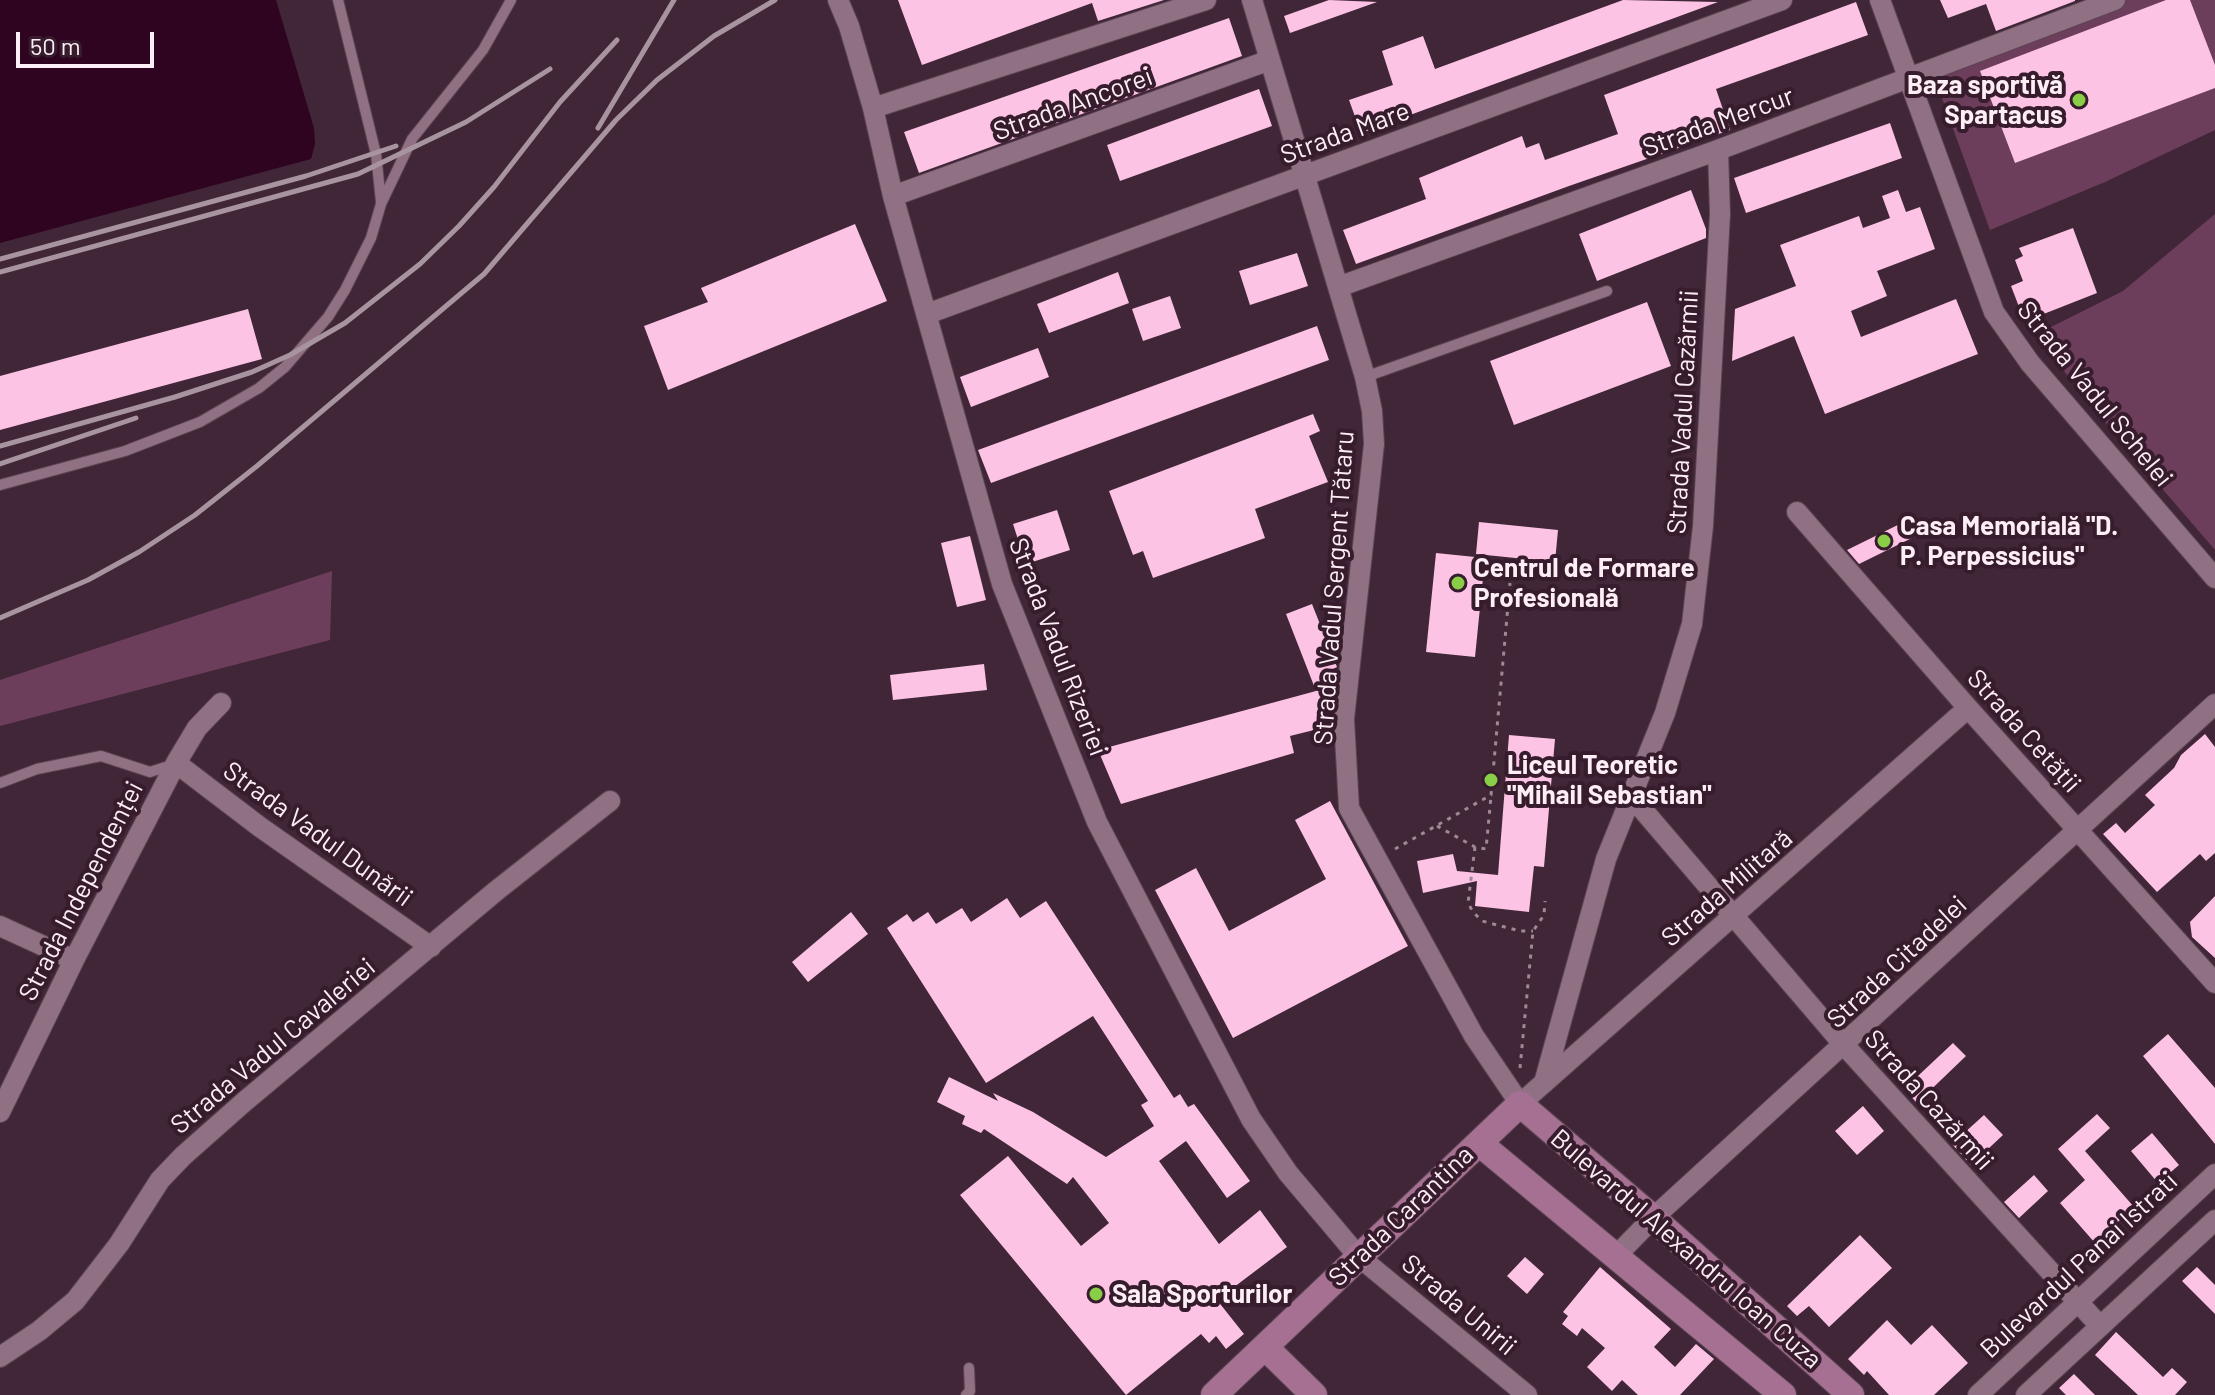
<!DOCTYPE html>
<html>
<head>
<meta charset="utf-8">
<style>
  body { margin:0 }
  #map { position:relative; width:2215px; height:1395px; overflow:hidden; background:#412637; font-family:Barlow,sans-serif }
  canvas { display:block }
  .scale { position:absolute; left:16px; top:32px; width:138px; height:36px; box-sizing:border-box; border:4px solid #fdeef6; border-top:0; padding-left:10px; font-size:24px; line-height:28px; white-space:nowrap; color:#fdeef6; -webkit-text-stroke:6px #371c2d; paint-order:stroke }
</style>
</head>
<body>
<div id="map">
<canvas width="2215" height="1395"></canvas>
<div class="scale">50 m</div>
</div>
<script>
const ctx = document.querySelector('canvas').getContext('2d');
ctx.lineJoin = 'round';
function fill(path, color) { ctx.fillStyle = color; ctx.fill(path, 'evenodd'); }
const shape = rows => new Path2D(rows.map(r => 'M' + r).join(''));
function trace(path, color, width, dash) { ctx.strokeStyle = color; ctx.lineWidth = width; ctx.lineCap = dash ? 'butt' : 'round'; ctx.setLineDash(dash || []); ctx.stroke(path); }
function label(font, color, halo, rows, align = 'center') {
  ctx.font = font + ' Barlow,sans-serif'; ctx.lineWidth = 8; ctx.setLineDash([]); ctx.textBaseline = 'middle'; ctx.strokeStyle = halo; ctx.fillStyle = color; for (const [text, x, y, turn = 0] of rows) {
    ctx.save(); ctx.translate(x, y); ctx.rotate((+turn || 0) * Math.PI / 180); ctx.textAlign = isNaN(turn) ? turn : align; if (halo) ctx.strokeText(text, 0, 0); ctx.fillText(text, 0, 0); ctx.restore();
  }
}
fill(shape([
  [2120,0,2215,0,2215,130,2105,182,1990,230,1932,71],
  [2215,214,2215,550,2080,393,2037,334,2123,291],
  [332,571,330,640,0,726,0,680]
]), '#6d3e5c');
fill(shape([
  [0,0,276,0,314,128,315,144,311,159,0,243]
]), '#2e0421');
fill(shape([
  [898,0,1164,0,1098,21,1092,3,922,65],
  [1329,0,1377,2,1290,33,1284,16],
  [1623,0,1718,2,1361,133,1349,100,1393,85,1382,51,1423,36,1435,69],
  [1940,0,2075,0,2075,1,1996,31,1986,4,1948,18],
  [2166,0,2190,0,2215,65,2215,88,2015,163,1980,71],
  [1856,2,1868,35,1716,89,1730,130,1569,186,1356,264,1343,230,1426,199,1419,178,1522,136,1526,148,1539,143,1545,160,1618,134,1604,95],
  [1229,18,1242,56,919,173,904,132],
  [1259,89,1272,126,1120,181,1107,145],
  [1890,123,1902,158,1746,213,1734,178],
  [1691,190,1706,229,1706,238,1597,281,1579,234],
  [1898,190,1906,212,1920,207,1935,249,1877,271,1887,296,1851,311,1861,337,1956,299,1978,354,1825,414,1794,336,1732,361,1735,309,1796,286,1780,245,1859,216,1863,228,1890,218,1882,196],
  [855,224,887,301,668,390,644,326,708,302,701,288],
  [2073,228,2097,293,2036,317,2032,308,2021,312,2011,286,2023,281,2015,260,2023,256,2019,248],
  [1297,253,1308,286,1250,305,1239,271],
  [1118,272,1129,303,1049,333,1037,304],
  [1170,296,1181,328,1143,341,1132,309],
  [1647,302,1671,366,1514,425,1490,361],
  [248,309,262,359,0,430,0,376],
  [1317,326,1329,360,991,483,978,450],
  [1038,348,1049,377,971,407,960,377],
  [1313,414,1320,431,1309,436,1328,482,1255,509,1265,538,1153,578,1143,551,1133,555,1109,491],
  [1057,510,1070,550,1026,564,1013,524],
  [1916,516,1924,532,1859,564,1847,550],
  [1479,522,1558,530,1555,562,1476,554],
  [970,536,986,600,957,607,941,543],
  [1436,553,1485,558,1475,657,1426,652],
  [1312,604,1337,667,1325,673,1330,726,1290,736,1294,753,1121,804,1098,750,1316,691,1286,614],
  [984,664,987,690,893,700,890,675],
  [2205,734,2215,747,2215,853,2206,861,2200,854,2157,892,2103,834,2116,823,2125,833,2155,805,2145,795,2174,768,2181,755],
  [1509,735,1555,739,1544,867,1534,866,1529,912,1475,906,1477,881,1423,893,1417,861,1453,854,1457,871,1498,875],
  [1330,801,1408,946,1233,1038,1155,890,1196,868,1229,931,1326,879,1295,820],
  [2215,896,2215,958,2192,937,2190,922],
  [1007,898,1020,918,1046,901,1174,1098,1180,1094,1188,1107,1194,1104,1250,1181,1227,1198,1186,1141,1159,1161,1219,1244,1260,1210,1287,1247,1217,1300,1244,1334,1226,1349,1216,1336,1209,1343,1201,1334,1126,1395,960,1195,1008,1156,1081,1246,1109,1223,1073,1177,1067,1184,984,1129,981,1133,962,1124,965,1116,937,1102,949,1077,998,1101,993,1093,1033,1112,1106,1157,1154,1126,1141,1105,1148,1101,1093,1016,986,1083,887,928,907,914,913,922,928,912,936,924,962,908,971,922],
  [851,912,868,934,808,982,792,962],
  [2168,1034,2215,1088,2215,1144,2143,1056],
  [1953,1043,1966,1056,1917,1103,1904,1089],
  [1863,1106,1884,1131,1857,1155,1835,1131],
  [2097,1114,2110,1128,2085,1151,2134,1207,2095,1243,2060,1203,2085,1180,2058,1149],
  [1984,1115,2003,1135,1971,1165,1952,1144],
  [2152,1133,2179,1165,2158,1183,2131,1151],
  [2034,1175,2048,1191,2019,1218,2004,1202],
  [1860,1235,1892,1268,1829,1327,1809,1306,1797,1316,1787,1306],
  [1525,1257,1544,1274,1527,1294,1507,1276],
  [1600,1267,1671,1329,1654,1347,1675,1367,1696,1344,1714,1359,1680,1395,1638,1395,1622,1380,1612,1391,1587,1367,1605,1348,1582,1328,1577,1336,1562,1324,1568,1316,1563,1312],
  [2197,1267,2215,1285,2215,1314,2182,1281],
  [1887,1320,1911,1345,1932,1325,1968,1363,1934,1395,1889,1395,1867,1371,1864,1375,1848,1359],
  [2116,1332,2163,1377,2172,1368,2187,1382,2175,1395,2138,1395,2095,1355],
  [2074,1374,2095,1395,2066,1395,2059,1388]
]), '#fcc3e5');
const service = shape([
  [338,0,376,154,381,202],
  [1365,377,1607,291],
  [0,485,125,451,200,422,259,388,285,367,328,317,345,290,371,238,381,204,412,139,483,50,511,0],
  [0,783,37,769,101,756,150,772,175,764],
  [966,1395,970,1391,969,1368]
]);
const minor = shape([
  [838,0,849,26,873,108,893,196,1002,584,1097,822,1251,1119,1288,1173,1358,1256,1527,1395],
  [1252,0,1365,377,1372,411,1374,444,1344,719,1349,808,1474,1036,1520,1104,1968,708],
  [1880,0,1994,312,2030,363,2215,578],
  [873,108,1206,0],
  [893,196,1270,60],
  [1338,287,1718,150,2115,0],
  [927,314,1782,0],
  [1797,512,1968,708,2215,983],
  [176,763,260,827,431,947],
  [1631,796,1844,1045,2099,1325],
  [0,926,74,960],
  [1544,1083,1606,859,1665,713,1692,624,1703,526,1720,214,1718,150],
  [0,1112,74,960,176,763,197,728,221,703],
  [1614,1258,1653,1218,2215,704],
  [0,1357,39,1331,75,1301,119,1244,160,1180,183,1156,244,1102,496,891,610,801],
  [1978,1395,2215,1174],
  [2026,1395,2215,1220]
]);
const secondary = shape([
  [1479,1143,1783,1395],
  [1266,1348,1314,1395],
  [1214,1395,1520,1104,1653,1218,1851,1395]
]);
trace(service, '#5a4452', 12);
trace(minor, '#5a4452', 22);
trace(secondary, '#5a4452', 28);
trace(shape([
  [1437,826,1475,847,1486,849,1491,796],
  [1475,847,1468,903,1473,912,1482,921,1520,931,1533,931],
  [1395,849,1491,795,1510,583],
  [1520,1068,1533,931,1544,915,1545,901]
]), '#9e8995', 3, [4, 6]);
trace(service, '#907083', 10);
trace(minor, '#907083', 20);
trace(secondary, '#a57091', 26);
trace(shape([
  [598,128,674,0],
  [0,259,306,176,396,146],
  [0,272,358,174,466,122,550,69],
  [0,446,175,397,252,372,290,355,345,323,420,264,459,226,494,187,560,102,617,40],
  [0,464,136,418],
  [0,618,88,580,139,552,195,515,257,466,484,274,616,120,657,80,714,36,775,0]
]), '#a894a0', 5);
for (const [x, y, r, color] of [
  [2079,100,8,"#8ace47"],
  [1884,541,8,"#8ace47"],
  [1458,583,8,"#8ace47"],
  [1491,780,8,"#8ace47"],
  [1096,1294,8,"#8ace47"]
]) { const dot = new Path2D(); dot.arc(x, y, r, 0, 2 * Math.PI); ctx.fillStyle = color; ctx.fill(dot); trace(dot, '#371c2d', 3); }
label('bold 26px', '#fdeef6', '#371c2d', [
  ["Baza sportivă",2063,85,"right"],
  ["Spartacus",2063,115,"right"],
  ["Casa Memorială \"D.",1900,526],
  ["P. Perpessicius\"",1900,556],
  ["Centrul de Formare",1474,568],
  ["Profesională",1474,598],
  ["Liceul Teoretic",1507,765],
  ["\"Mihail Sebastian\"",1507,795],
  ["Sala Sporturilor",1112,1294]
], 'left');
label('26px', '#fdeef6', '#371c2d', [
  ["Strada Ancorei",1073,104,-20],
  ["Strada Mercur",1718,122,-20],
  ["Strada Mare",1345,133,-20],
  ["Strada Vadul Schelei",2095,394,51],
  ["Strada Vadul Cazărmii",1683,412,-87],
  ["Strada Vadul Sergent Tătaru",1334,588,-86],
  ["Strada Vadul Rizeriei",1058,647,69],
  ["Strada Cetății",2024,731,48],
  ["Strada Vadul Dunării",318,834,36],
  ["Strada Militară",1727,888,-41],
  ["Strada Independenței",81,891,-63],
  ["Strada Citadelei",1897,962,-43],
  ["Strada Vadul Cavaleriei",273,1046,-40],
  ["Strada Cazărmii",1929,1100,48],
  ["Strada Carantina",1401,1216,-44],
  ["Bulevardul Alexandru Ioan Cuza",1686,1249,41],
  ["Bulevardul Panai Istrati",2079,1265,-43],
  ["Strada Unirii",1459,1305,40]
]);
</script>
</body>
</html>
